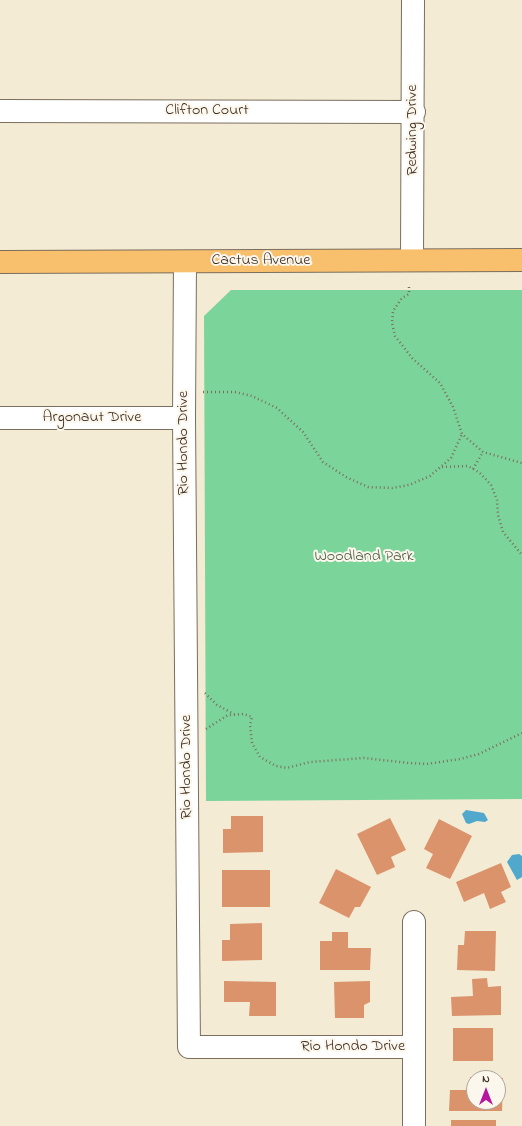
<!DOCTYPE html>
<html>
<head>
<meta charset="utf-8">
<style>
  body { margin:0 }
  #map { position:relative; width:522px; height:1126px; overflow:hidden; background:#f3ebd4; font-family:"Indie Flower",sans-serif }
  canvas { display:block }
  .north { position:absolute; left:466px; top:1070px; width:40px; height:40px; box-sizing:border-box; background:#fbf7ec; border:1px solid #aea59a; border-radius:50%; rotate:0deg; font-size:11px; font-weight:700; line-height:16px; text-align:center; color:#3b2a1e }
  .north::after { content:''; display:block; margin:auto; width:14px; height:18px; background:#b5179e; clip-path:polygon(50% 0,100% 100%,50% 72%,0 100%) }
</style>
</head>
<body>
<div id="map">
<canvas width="522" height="1126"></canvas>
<div class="north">N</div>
</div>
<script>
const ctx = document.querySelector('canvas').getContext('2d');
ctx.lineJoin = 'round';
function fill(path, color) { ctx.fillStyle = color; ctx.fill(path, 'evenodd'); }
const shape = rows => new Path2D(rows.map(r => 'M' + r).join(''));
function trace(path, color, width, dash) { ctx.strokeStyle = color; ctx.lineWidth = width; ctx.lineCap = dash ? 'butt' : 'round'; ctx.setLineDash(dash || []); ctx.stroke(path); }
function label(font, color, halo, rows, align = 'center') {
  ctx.font = font + ' "Indie Flower",sans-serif'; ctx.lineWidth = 4; ctx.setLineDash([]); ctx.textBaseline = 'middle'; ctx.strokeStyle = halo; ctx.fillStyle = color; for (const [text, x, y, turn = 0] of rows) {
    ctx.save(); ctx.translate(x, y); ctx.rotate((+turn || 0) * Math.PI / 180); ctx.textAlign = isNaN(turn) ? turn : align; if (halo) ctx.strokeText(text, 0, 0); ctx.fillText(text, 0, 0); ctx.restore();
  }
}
fill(shape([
  [231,290,522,290,522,799,206,801,204,316]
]), '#7bd49a');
fill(shape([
  [466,810,484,813,488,820,485,822,477,821,469,824,466,823,462,814],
  [519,854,522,856,522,877,517,880,507,862,512,855]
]), '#50a9cd');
fill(shape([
  [231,816,263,816,263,852,223,853,223,829,231,829],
  [390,818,406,850,391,857,395,867,377,875,357,834],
  [439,819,472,836,450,879,426,868,433,854,424,849],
  [501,863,511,887,501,892,506,902,490,909,484,893,464,902,456,882],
  [336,869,371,887,360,907,355,907,349,918,319,903],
  [222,870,270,870,270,907,222,907],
  [262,923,262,960,222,961,222,940,230,940,230,924],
  [465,931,496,931,495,971,457,970,458,945,464,945],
  [332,932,348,932,348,948,371,948,370,970,320,970,320,941,332,941],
  [487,978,488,987,501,986,501,1015,452,1016,451,997,473,996,472,979],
  [224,981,276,982,276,1016,249,1016,250,1002,224,1002],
  [370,981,370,1002,364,1005,364,1018,335,1018,334,982],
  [453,1028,493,1028,493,1061,453,1061],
  [470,1077,474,1077,474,1102,498,1102,498,1078,503,1078,502,1111,449,1111,450,1090,470,1090],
  [451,1120,496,1120,496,1126,451,1126]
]), '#db936c');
const minor = shape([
  [0,111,414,112],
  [412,260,413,0],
  [185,262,184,418,189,1047,414,1047],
  [0,418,184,418],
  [414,922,414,1126]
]);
const major = shape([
  [0,262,522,260]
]);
trace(minor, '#7b6e5e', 24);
trace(major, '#7b6e5e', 24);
trace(shape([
  [409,287,409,294,402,298,393,311,392,323,395,336,412,358,440,383,453,407,462,434,483,452,522,463],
  [203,392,235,392,252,396,277,408,303,432,323,462,346,477,368,487,392,488,409,485,430,476,451,458,462,434],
  [442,467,468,466,480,473,491,485,497,500,498,515,503,532,522,555],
  [473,469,483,452],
  [205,693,217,705,234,714],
  [206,729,228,715,244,714,252,717,250,725,252,743,260,757,276,766,287,768,310,762,364,758,409,763,427,764,460,759,479,754,522,733]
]), '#7b6e5e', 2.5, [1, 3]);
trace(minor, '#fff', 22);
trace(major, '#f8bf6c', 22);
label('16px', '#3b2a1e', '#fbf7ec', [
  ["Clifton Court",207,111],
  ["Redwing Drive",413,130,-90],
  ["Cactus Avenue",261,261],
  ["Argonaut Drive",92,418],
  ["Rio Hondo Drive",184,443,-90],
  ["Rio Hondo Drive",187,767,-90],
  ["Rio Hondo Drive",353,1047]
]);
label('16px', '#4e5d43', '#fbf7ec', [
  ["Woodland Park",364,557]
]);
</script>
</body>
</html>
